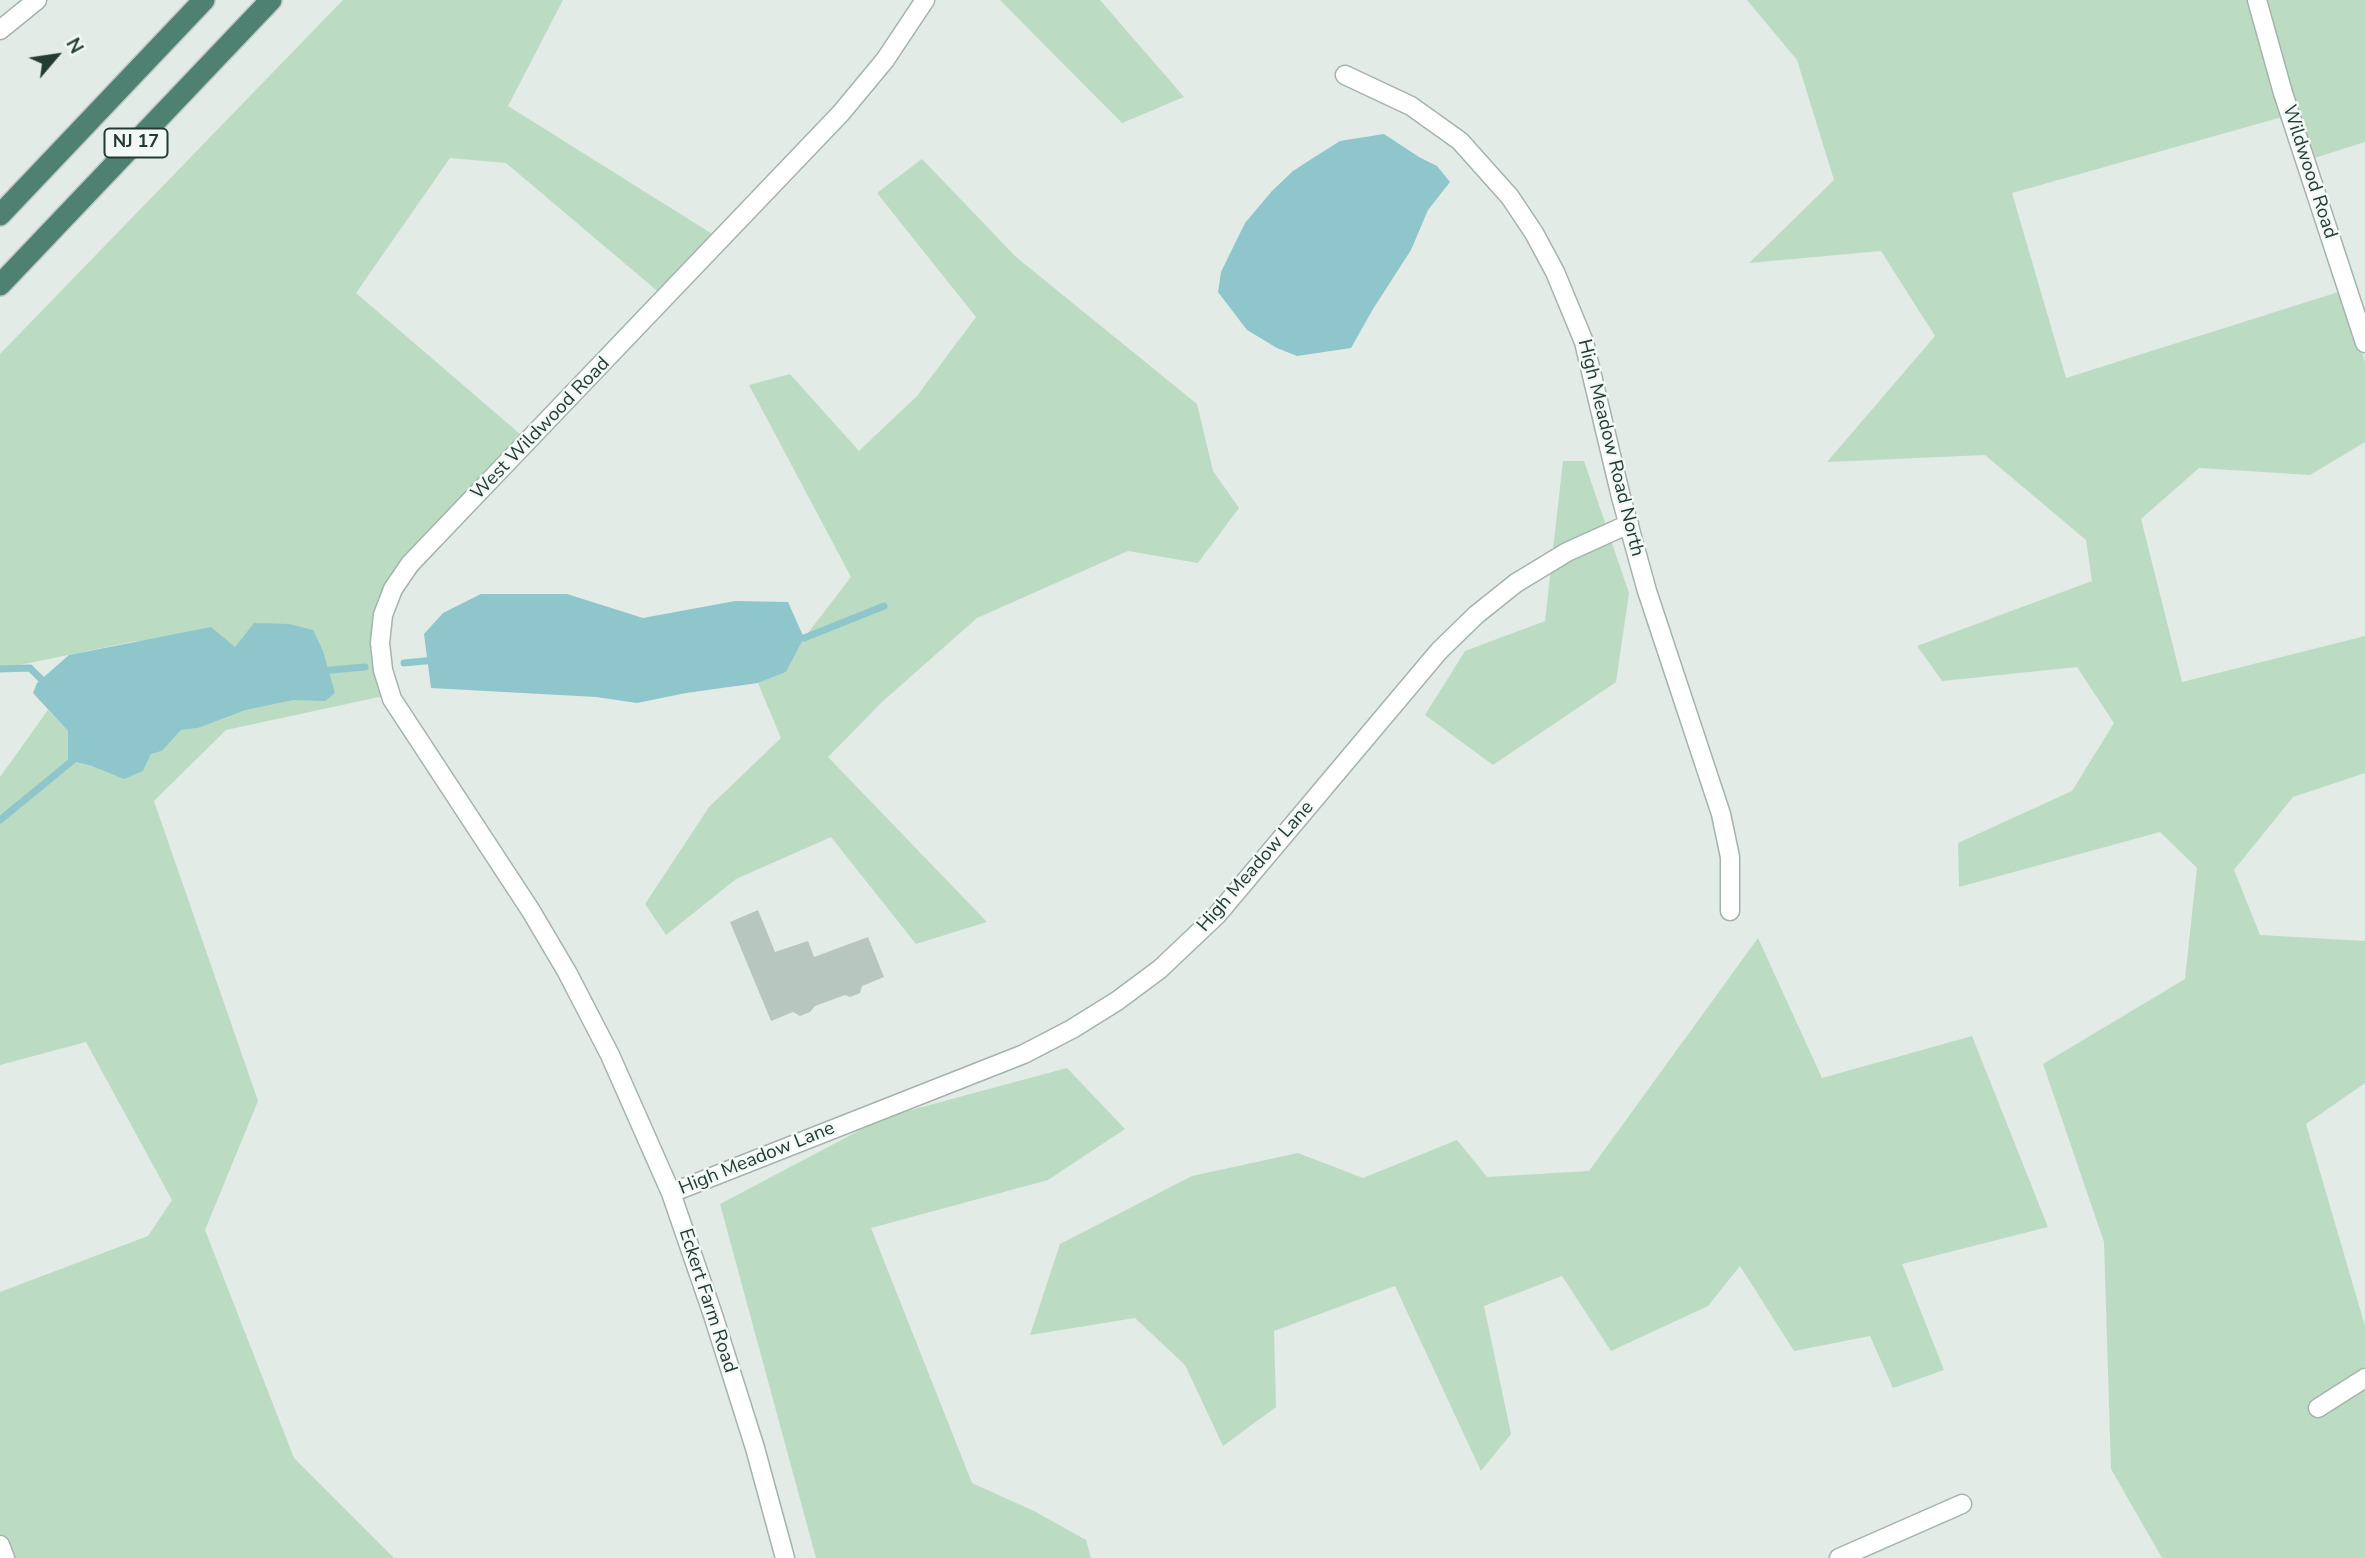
<!DOCTYPE html>
<html>
<head>
<meta charset="utf-8">
<style>
  body { margin:0 }
  #map { position:relative; width:2365px; height:1558px; overflow:hidden; background:#e2ebe6; font-family:"Nunito Sans",sans-serif }
  canvas { display:block }
  .north { position:absolute; left:21px; top:21px; width:70px; height:70px; -webkit-text-stroke:5px #f2f8f5; paint-order:stroke; rotate:61deg; font-size:19px; font-weight:700; line-height:28px; text-align:center; color:#233b33 }
  .north::after { content:''; display:block; margin:auto; width:24px; height:32px; background:#233b33; clip-path:polygon(50% 0,100% 100%,50% 72%,0 100%) }
</style>
</head>
<body>
<div id="map">
<canvas width="2365" height="1558"></canvas>
<div class="north">N</div>
</div>
<script>
const ctx = document.querySelector('canvas').getContext('2d');
ctx.lineJoin = 'round';
function fill(path, color) { ctx.fillStyle = color; ctx.fill(path, 'evenodd'); }
const shape = rows => new Path2D(rows.map(r => 'M' + r).join(''));
function trace(path, color, width, dash) { ctx.strokeStyle = color; ctx.lineWidth = width; ctx.lineCap = dash ? 'butt' : 'round'; ctx.setLineDash(dash || []); ctx.stroke(path); }
function label(font, color, halo, rows, align = 'center') {
  ctx.font = font + ' "Nunito Sans",sans-serif'; ctx.lineWidth = 5; ctx.setLineDash([]); ctx.textBaseline = 'middle'; ctx.strokeStyle = halo; ctx.fillStyle = color; for (const [text, x, y, turn = 0] of rows) {
    ctx.save(); ctx.translate(x, y); ctx.rotate((+turn || 0) * Math.PI / 180); ctx.textAlign = isNaN(turn) ? turn : align; if (halo) ctx.strokeText(text, 0, 0); ctx.fillText(text, 0, 0); ctx.restore();
  }
}
fill(shape([
  [343,0,563,0,508,106,725,242,668,300,506,163,450,158,356,293,534,446,388,604,393,694,226,730,154,801,258,1101,205,1230,294,1458,394,1558,0,1558,0,1292,148,1236,172,1200,86,1042,0,1065,0,777,48,710,68,731,68,760,92,766,143,771,151,754,162,751,181,730,198,728,246,710,294,700,325,700,327,671,323,651,136,641,0,669,0,354],
  [1000,0,1100,0,1184,97,1122,123],
  [1747,0,2365,0,2365,142,2308,160,2293,114,2012,193,2066,378,2348,289,2365,363,2365,442,2310,475,2199,468,2141,519,2182,682,2365,636,2365,773,2293,797,2234,870,2260,935,2365,941,2365,1083,2306,1124,2365,1326,2365,1558,2162,1558,2111,1469,2104,1242,2043,1064,2185,979,2197,868,2160,832,1959,887,1958,843,2072,791,2114,723,2077,667,1942,681,1917,646,2092,581,2086,540,1985,455,1827,462,1935,336,1881,251,1749,263,1834,180,1797,60],
  [922,159,1016,257,1197,404,1213,471,1239,508,1198,563,1128,551,977,618,882,702,828,757,987,922,916,944,831,837,736,879,666,935,645,904,709,807,781,738,758,683,786,672,804,638,851,577,749,385,790,374,859,451,917,396,976,317,877,193],
  [1563,461,1584,461,1629,593,1616,682,1493,765,1425,715,1465,651,1545,621],
  [1758,938,1822,1078,1972,1036,2048,1227,1902,1264,1944,1370,1893,1388,1870,1336,1794,1351,1740,1266,1708,1306,1611,1351,1562,1276,1484,1306,1511,1434,1481,1471,1395,1286,1274,1331,1276,1407,1223,1446,1185,1365,1135,1318,1030,1335,1060,1244,1192,1176,1298,1153,1363,1178,1457,1140,1487,1177,1589,1171],
  [1067,1068,1125,1129,1048,1180,871,1228,972,1483,1036,1512,1086,1540,1091,1558,816,1558,720,1204,885,1117]
]), '#bcdbc3');
fill(shape([
  [1384,134,1419,157,1437,166,1450,182,1428,210,1411,250,1373,309,1351,348,1297,356,1277,348,1247,330,1218,292,1221,272,1245,223,1272,191,1293,171,1313,158,1340,141],
  [481,594,567,594,643,618,735,601,788,602,804,638,786,672,758,683,686,693,637,703,596,697,431,688,424,634,443,613],
  [254,623,289,624,313,630,323,651,335,693,325,701,294,700,246,710,198,728,181,730,162,751,151,754,143,771,124,779,92,766,68,760,68,731,33,693,37,683,69,655,211,627,235,647]
]), '#8ec6cc');
trace(shape([
  [796,638,804,638,884,606],
  [404,663,435,660],
  [0,669,30,668,48,686],
  [320,671,365,667],
  [0,820,78,756]
]), '#8ec6cc', 7);
fill(shape([
  [758,910,775,952,808,941,814,957,868,937,884,977,862,986,860,993,850,997,845,995,815,1006,810,1012,800,1016,793,1012,771,1021,730,922]
]), '#b7c6bf');
const minor = shape([
  [2257,0,2283,93,2365,343],
  [0,30,37,0],
  [1345,75,1411,106,1460,141,1510,197,1534,233,1555,272,1584,342,1621,497,1647,591,1721,814,1730,857,1730,911],
  [671,1193,1024,1054,1072,1029,1117,1001,1160,969,1217,915,1439,651,1476,615,1516,583,1567,552,1629,524],
  [2318,1408,2365,1378],
  [0,1545,5,1558],
  [785,1558,755,1448,713,1315,671,1193,610,1055,567,972,531,911,392,699,383,670,380,643,383,615,393,589,410,564,841,113,885,60,925,0],
  [1839,1558,1962,1504]
]);
const trunk = shape([
  [0,215,204,0],
  [0,285,271,0]
]);
trace(minor, '#a5b3ad', 21);
trace(trunk, '#c1c8c6', 24);
trace(minor, '#fff', 18);
trace(trunk, '#4e8172', 21);
for (const [x, y, w] of [
  [136,143,63]
]) { const box = new Path2D(); box.roundRect(x - w / 2, y - 14.5, w, 29, 5); ctx.fillStyle = '#f2f8f5'; ctx.fill(box); trace(box, '#233b33', 2); }
label('bold 18px', '#233b33', null, [
  ["NJ 17",136,143]
]);
label('19px', '#233b33', '#f2f8f5', [
  ["Wildwood Road",2309,172,72],
  ["West Wildwood Road",541,429,-46],
  ["High Meadow Road North",1610,448,76],
  ["High Meadow Lane",1256,867,-49],
  ["High Meadow Lane",757,1159,-22],
  ["Eckert Farm Road",707,1301,72]
]);
</script>
</body>
</html>
